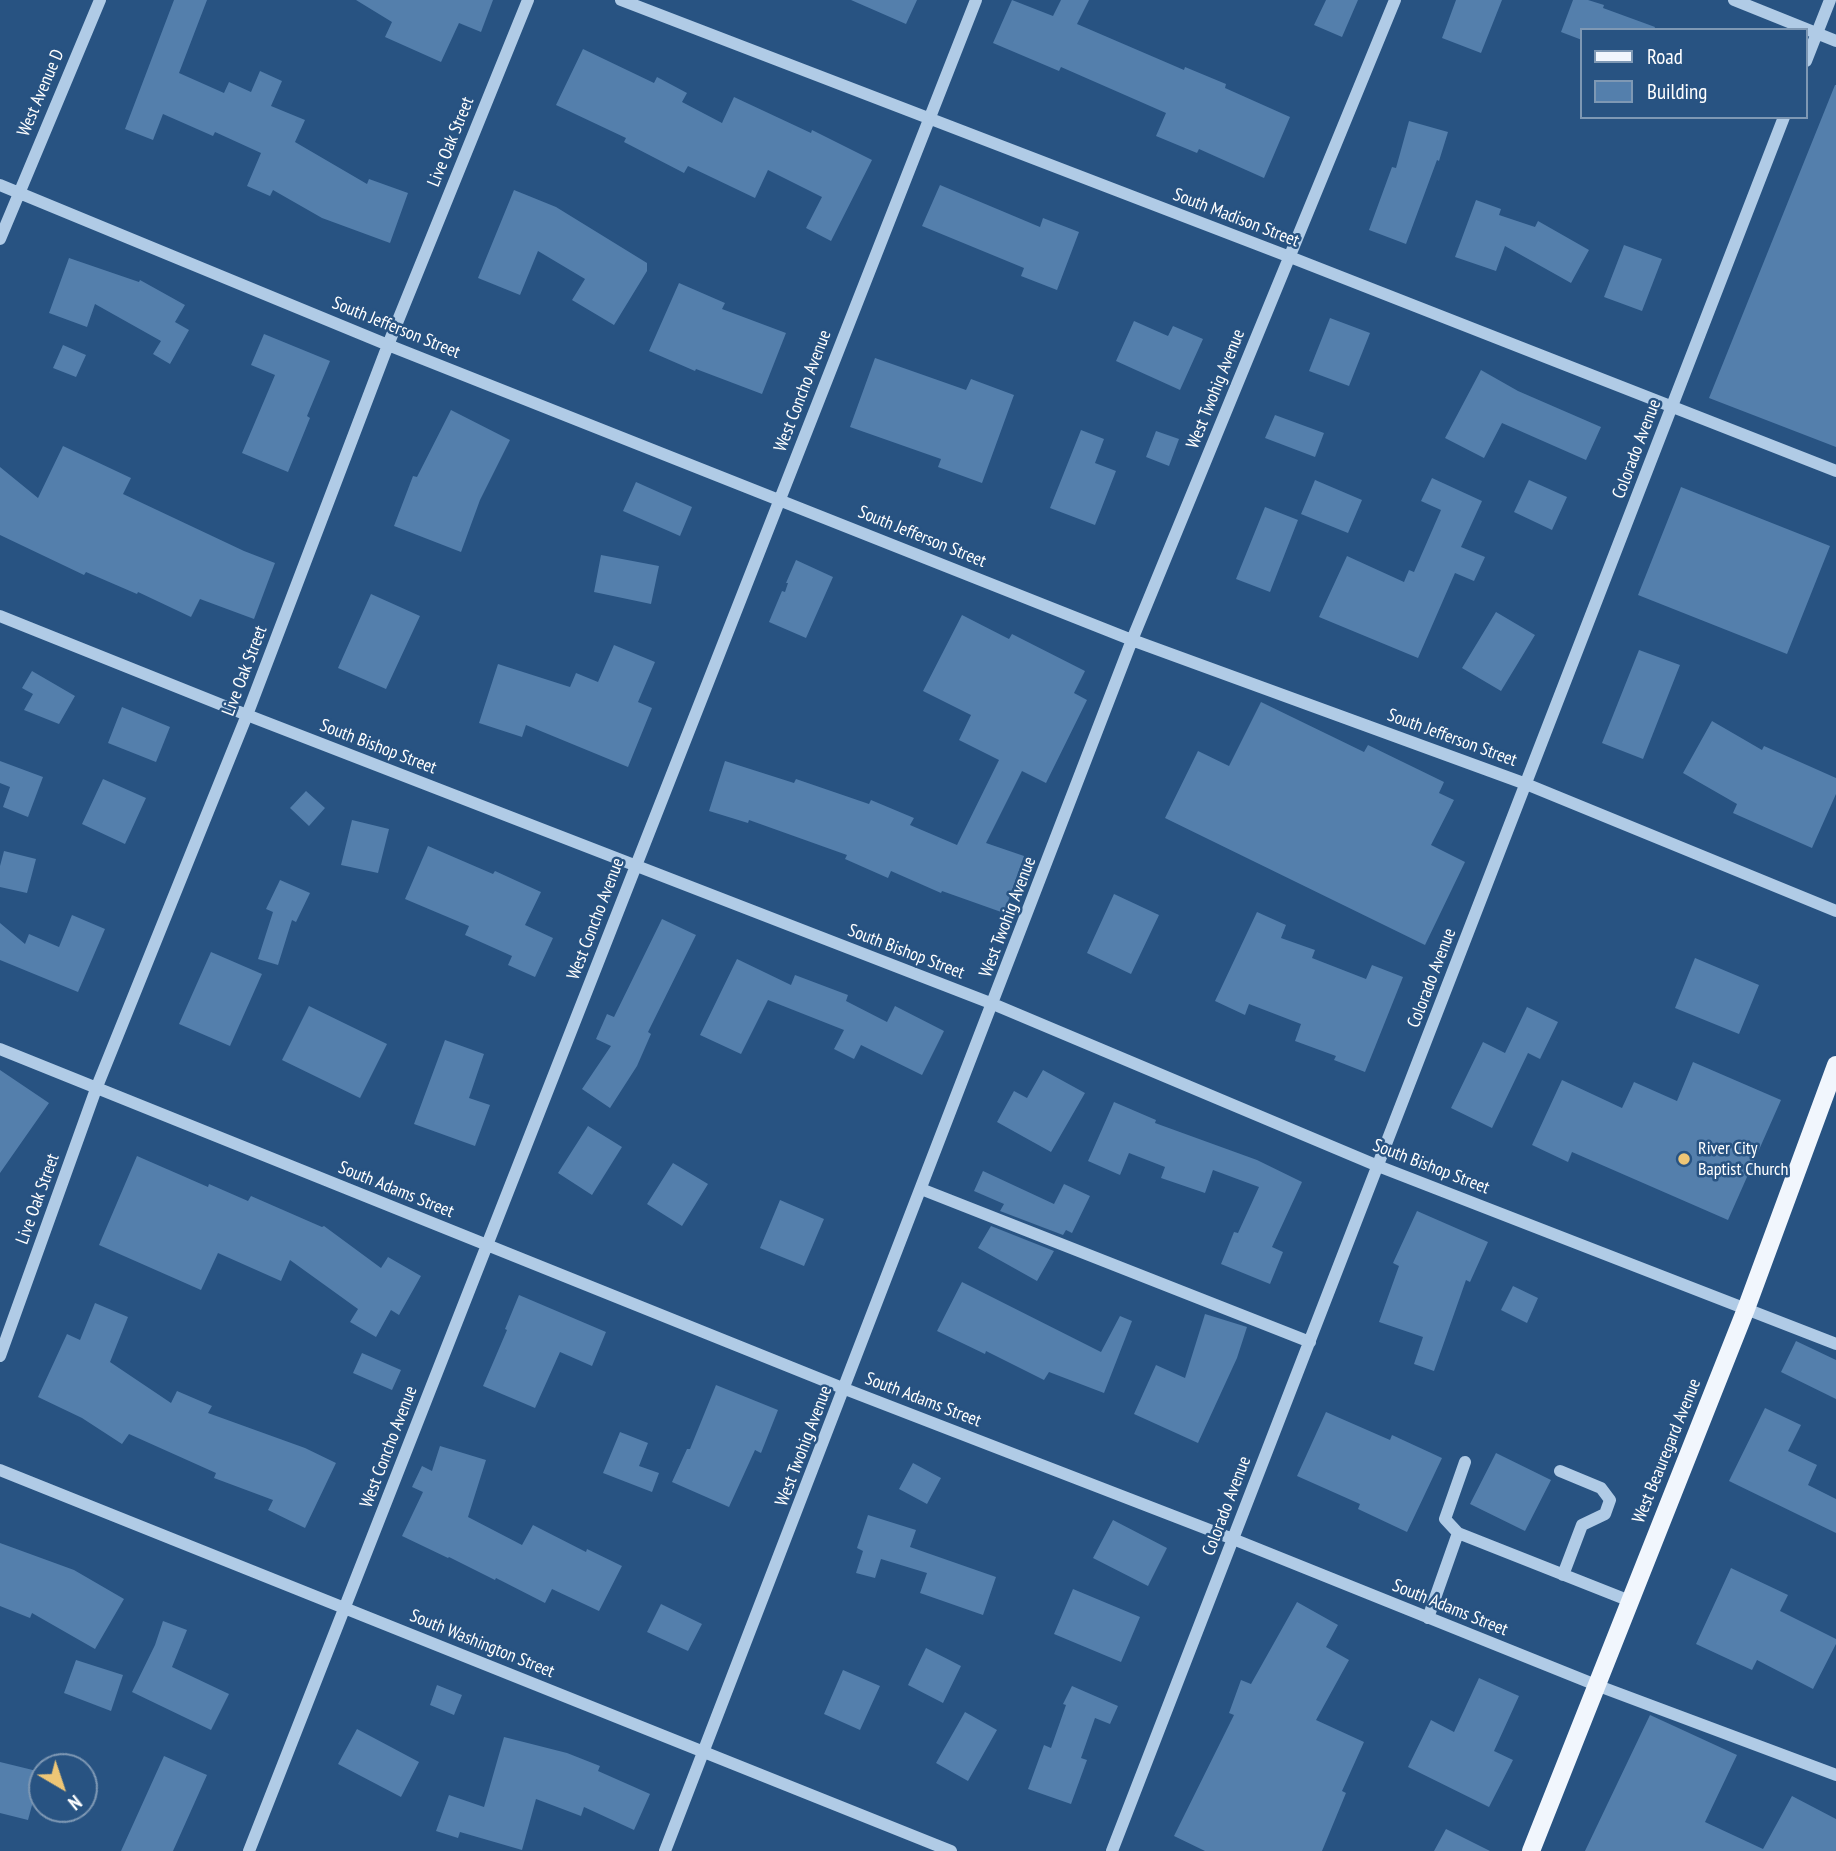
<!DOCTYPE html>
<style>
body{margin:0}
#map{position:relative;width:1836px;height:1851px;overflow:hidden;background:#285382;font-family:"PT Sans Narrow",sans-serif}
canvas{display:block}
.legend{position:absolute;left:1580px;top:28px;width:228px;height:91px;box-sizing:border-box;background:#285382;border:2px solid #7e98b4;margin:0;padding:9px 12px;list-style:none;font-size:21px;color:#fff}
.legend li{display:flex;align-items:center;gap:14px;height:35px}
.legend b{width:35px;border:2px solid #7e98b4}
.north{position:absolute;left:28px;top:1753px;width:70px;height:70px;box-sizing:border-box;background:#285382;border:2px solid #7e98b4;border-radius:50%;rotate:141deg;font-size:19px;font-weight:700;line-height:28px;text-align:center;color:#fff}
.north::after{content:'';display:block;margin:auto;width:24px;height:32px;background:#eec676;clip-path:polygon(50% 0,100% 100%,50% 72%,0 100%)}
</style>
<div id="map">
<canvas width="1836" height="1851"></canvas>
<ul class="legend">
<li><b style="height:9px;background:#f1f6fd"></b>Road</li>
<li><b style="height:19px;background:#547fac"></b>Building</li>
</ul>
<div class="north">N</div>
</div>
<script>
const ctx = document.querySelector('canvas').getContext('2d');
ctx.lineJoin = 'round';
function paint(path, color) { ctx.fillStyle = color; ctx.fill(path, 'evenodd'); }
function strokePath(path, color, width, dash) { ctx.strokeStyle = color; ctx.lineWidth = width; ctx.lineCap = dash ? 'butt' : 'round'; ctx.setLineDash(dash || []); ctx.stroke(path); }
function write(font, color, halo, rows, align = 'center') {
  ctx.font = font + ' "PT Sans Narrow",sans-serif'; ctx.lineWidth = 5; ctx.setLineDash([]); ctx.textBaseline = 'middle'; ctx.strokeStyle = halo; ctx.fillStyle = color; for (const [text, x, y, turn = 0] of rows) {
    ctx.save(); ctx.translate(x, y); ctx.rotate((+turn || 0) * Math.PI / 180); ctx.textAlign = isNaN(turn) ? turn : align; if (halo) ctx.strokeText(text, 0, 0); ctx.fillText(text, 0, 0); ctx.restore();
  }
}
paint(new Path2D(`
 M174 0H207L179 73 224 93 229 82 251 92 260 71 282 81 271 106 305 120 295 142 367 184 369 179 408 193 390 243 322 218 273 190 270 196 247 186 261 153 215 132 213 136 163 114 153 140 125 129Z
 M356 0H493L481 32 459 23 441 62 385 37 392 22Z
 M851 0H917L906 24Z
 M1012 0 1053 16 1061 0H1089L1077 24 1184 70 1185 67 1226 84 1225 88 1290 117 1264 178 1199 149 1197 153 1156 136 1166 113 1061 67 1059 71 993 43Z
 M1326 0H1358L1342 37 1314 25Z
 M1456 0H1502L1481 53 1442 38Z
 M1573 0H1588L1604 5 1603 8 1655 27 1654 30H1582V40L1561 32Z
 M583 49 654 83 657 77 687 93 682 102 722 123 734 97 811 133 812 130 872 160 831 241 806 228 822 197 768 170 755 198 688 166 684 173 624 142 626 138 556 105Z
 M1835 85H1836V447L1709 398Z
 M1409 121 1448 132 1439 161 1437 160 1406 244 1369 230 1392 167 1396 168Z
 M940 185 1040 227 1043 218 1079 232 1057 290 1021 276 1024 268 922 226Z
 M514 190 556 207 647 263V271L614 325 572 300 585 279 538 251 520 295 478 278Z
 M1476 200 1501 209 1499 215 1535 227 1538 221 1589 250 1571 283 1505 246 1496 271 1455 257Z
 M1624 245 1662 259 1642 311 1604 297Z
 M69 258 139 282 140 280 185 305 175 322 189 330 170 364 153 354 161 341 95 304 87 327 49 313Z
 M679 283 725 303 722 309 786 333 762 394 696 369 695 371 649 351Z
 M1330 318 1370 333 1349 386 1309 371Z
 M1134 321 1168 336 1173 326 1203 339 1180 390 1116 361Z
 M264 334 330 361 307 416 310 418 288 472 242 453 275 375 251 365Z
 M63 345 86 355 76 377 53 368Z
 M875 358 966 390 971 379 1014 395 982 483 938 467 941 459 850 427Z
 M1481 370 1518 391 1601 427 1586 460 1502 423 1484 458 1445 438Z
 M451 410 510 440 480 500 461 552 394 526 413 476 417 477Z
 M1275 415 1324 433 1315 457 1265 438Z
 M1081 430 1104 439 1095 463 1116 471 1095 525 1050 508Z
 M1156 431 1179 439 1169 466 1146 457Z
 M63 446 131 478 123 494 244 551 275 563 254 619 200 599 191 617 138 592 137 594 86 572 84 575 0 535V467L38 498Z
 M1432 478 1482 501 1461 547 1485 557 1474 581 1455 573 1418 658 1319 617 1347 556 1404 582 1409 570 1414 572 1441 510 1421 501Z
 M1315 480 1362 500 1348 533 1301 514Z
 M1529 480 1567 497 1552 530 1514 512Z
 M636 482 692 507 680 536 623 511Z
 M1681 487 1830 546 1787 654 1638 595Z
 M1265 507 1298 520 1270 592 1236 579Z
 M601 555 659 566 651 604 594 592Z
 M796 560 833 577 806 638 769 622 782 591 785 592 788 583H786Z
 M371 594 420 616 386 689 338 668Z
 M1496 612 1535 635 1501 691 1462 668Z
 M962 615 1009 639 1012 634 1085 671 1074 693 1087 700 1046 783 1022 771 986 843 1024 856 1004 913 942 891 941 893 891 871 888 878 845 859 847 855 749 820 748 823 709 811 725 761 794 783 796 779 869 804 871 800 914 818 910 825 957 845 999 760 959 740 971 715 923 691Z
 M614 645 655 662 638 702 652 708 628 767 526 725 522 737 479 723 498 664 570 687 576 673 598 682Z
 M1639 650 1680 665 1643 759 1602 743Z
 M32 671 75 696 59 724 24 710 33 694 22 688Z
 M1261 702 1364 752 1368 745 1444 782 1439 793 1454 800 1431 845 1465 862 1425 945 1165 818 1198 751 1229 766Z
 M122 707 170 727 156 762 108 743Z
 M1712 721 1762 750 1764 746 1836 778V794L1812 848 1733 813 1737 804 1683 773Z
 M0 761 43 777 28 817 3 807 10 787 0 783Z
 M103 779 146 798 125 844 82 824Z
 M306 791 325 808 309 826 290 808Z
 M352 820 389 829 378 873 341 865Z
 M428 846 493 874 495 871 541 892 525 925 553 938 535 977 508 965 512 956 465 935 469 926 405 899Z
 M4 851 36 859 27 893 0 887V866Z
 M280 880 310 893 296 922 292 920 278 965 258 959 273 912 266 909Z
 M1114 894 1159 915 1131 974 1087 953Z
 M1257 912 1286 925 1281 938 1315 950 1312 958 1366 979 1372 965 1403 977 1365 1072 1334 1060 1336 1056 1295 1041 1301 1024 1249 1004 1245 1015 1215 1001Z
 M72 915 105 929 78 992 0 960V923L25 944 29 934 59 947Z
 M662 919 696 935 648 1032 651 1034 637 1066 610 1108 582 1089 611 1046 596 1039 607 1014 614 1017Z
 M211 952 262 974 230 1046 179 1024Z
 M1695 958 1759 985 1739 1034 1675 1008Z
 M737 959 791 985 795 975 848 995 846 1001 887 1022 895 1006 944 1031 922 1075 861 1045 854 1059 834 1049 844 1030 768 1000 741 1054 700 1035Z
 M309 1006 387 1044 360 1098 282 1060Z
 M1527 1007 1558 1022 1540 1059 1528 1053 1492 1128 1451 1108 1483 1042 1505 1053Z
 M445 1040 484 1054 469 1098 490 1105 475 1146 414 1124Z
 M1693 1062 1781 1100 1728 1220 1572 1152 1568 1162 1532 1145 1562 1080 1622 1108 1634 1082 1677 1101Z
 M0 1070 49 1103 0 1173Z
 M1043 1070 1085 1093 1051 1152 997 1122 1014 1091 1027 1098Z
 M1114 1102 1156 1120 1155 1123 1257 1160 1302 1182 1272 1247 1283 1252 1270 1284 1221 1264 1234 1232 1238 1233 1259 1187 1213 1170 1205 1193 1161 1178 1165 1167 1129 1153 1120 1175 1088 1161Z
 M588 1126 622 1147 592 1195 558 1173Z
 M137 1156 208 1187 209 1184 248 1201 251 1196 322 1227 324 1226 381 1268 388 1257 421 1276 399 1315 391 1310 376 1337 350 1322 358 1309 290 1260 281 1281 218 1253 201 1290 99 1245Z
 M673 1163 708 1184 682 1226 647 1204Z
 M983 1171 1054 1204 1064 1184 1090 1196 1072 1233 1066 1230 1063 1235 1000 1211 1004 1204 974 1191Z
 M780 1200 824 1219 804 1266 760 1248Z
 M1417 1211 1488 1242 1470 1282 1466 1280 1434 1371 1414 1364 1423 1337 1379 1322 1399 1266 1393 1263Z
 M991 1226 1054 1251 1037 1281 978 1248Z
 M962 1282 1101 1352 1120 1316 1132 1321 1104 1393 1049 1372 1044 1380 986 1351 985 1354 937 1331Z
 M1513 1286 1538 1298 1527 1323 1501 1310Z
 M519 1295 606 1332 592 1366 560 1352 535 1408 483 1386 507 1330 505 1329Z
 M95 1303 128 1317 110 1362 171 1403 177 1391 212 1406 208 1413 305 1448 336 1463 305 1528 268 1510 273 1500 214 1478 216 1473 129 1434 122 1444 82 1418 38 1397 67 1334 80 1340Z
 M1205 1314 1247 1327 1237 1358 1198 1443 1134 1414 1156 1365 1185 1378Z
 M1796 1341 1836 1360V1399L1781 1372Z
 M362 1353 401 1370 392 1390 353 1373Z
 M716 1385 778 1410 761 1453 755 1450 729 1507 672 1482 687 1449H690Z
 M1765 1408 1801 1425 1788 1451 1817 1465 1808 1485 1836 1499V1533L1729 1481Z
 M1326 1412 1390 1440 1392 1435 1442 1458 1407 1532 1358 1509 1360 1504 1297 1476Z
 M620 1432 648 1443 639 1466 659 1473 652 1492 603 1473Z
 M440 1446 486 1460 468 1517 522 1545 533 1525 586 1552 587 1549 622 1566 599 1611 552 1589 545 1603 496 1578 495 1580 449 1557 448 1558 402 1536 423 1492 412 1487 422 1466 432 1471Z
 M1496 1453 1551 1480 1525 1531 1470 1504Z
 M913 1463 941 1478 927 1504 899 1489Z
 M868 1515 916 1530 910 1547 996 1577 983 1615 920 1593 927 1573 881 1559 875 1578 856 1573 863 1551 857 1548Z
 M1113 1520 1167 1548 1148 1586 1093 1558Z
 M0 1543 74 1570 124 1599 95 1649 32 1613 30 1618 0 1606Z
 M1731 1568 1788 1595 1780 1611 1836 1639V1644L1813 1689 1757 1660 1752 1670 1696 1644Z
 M1073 1589 1140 1617 1121 1662 1054 1634Z
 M1297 1602 1338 1625 1326 1647 1349 1660 1316 1720 1364 1742 1342 1791 1346 1793 1322 1851H1205L1174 1836 1234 1715 1229 1713 1241 1680 1251 1684Z
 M661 1604 702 1624 688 1651 647 1632Z
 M163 1621 187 1630 172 1667 229 1694 211 1730 132 1692 155 1645Z
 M926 1648 961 1666 943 1703 908 1685Z
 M76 1660 123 1675 111 1711 64 1693Z
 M843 1670 880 1686 860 1730 824 1714Z
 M1479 1678 1519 1696 1494 1751 1513 1760 1489 1807 1408 1767 1431 1720 1454 1732Z
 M437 1685 462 1695 454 1715 430 1705Z
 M1072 1686 1118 1706 1110 1724 1095 1718 1081 1758 1087 1760 1071 1804 1028 1789 1044 1745 1051 1748 1066 1705 1063 1704Z
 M965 1712 997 1730 968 1781 936 1763Z
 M1650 1715 1737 1755 1705 1822 1763 1849 1792 1796 1836 1819V1851H1585Z
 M357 1729 419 1762 401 1797 338 1764Z
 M504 1737 567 1753 600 1766 598 1771 650 1794 634 1830 584 1807 581 1816 536 1799 522 1850 460 1832 458 1838 436 1831 449 1795 484 1807Z
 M164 1756 207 1775 173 1851H121Z
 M0 1762 41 1772 28 1820 0 1813Z
 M1446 1829 1490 1851H1434Z`), '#547fac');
strokePath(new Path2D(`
 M621 0 1290 257 1836 471
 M1734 0 1836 41
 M1806 61 1830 0
 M0 185 388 345 1132 640 1526 784 1836 911
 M0 239 100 0
 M0 616 247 715 993 1004 1378 1166 1836 1344
 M0 1049 845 1389 1233 1539 1596 1685 1836 1775
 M921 1189 1310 1342
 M0 1356 96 1089 247 715 388 345 528 0
 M0 1470 951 1851
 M1560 1471 1601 1488 1610 1500 1605 1514 1582 1525 1563 1575
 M1458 1533 1445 1519 1465 1462
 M1428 1618 1458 1533 1630 1601
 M249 1851 976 0
 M665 1851 1132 640 1395 0
 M1112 1851 1784 117`), '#b0cbe6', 12);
strokePath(new Path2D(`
 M1531 1851 1746 1309 1836 1065`), '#f1f6fd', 18);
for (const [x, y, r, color] of [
 [1684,1159,7,"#eec676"]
]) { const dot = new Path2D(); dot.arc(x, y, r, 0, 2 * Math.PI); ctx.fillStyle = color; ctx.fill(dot); strokePath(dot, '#285382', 2.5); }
write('18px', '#fff', '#285382', [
 ["West Avenue D",41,93,-67],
 ["Live Oak Street",451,142,-68],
 ["South Madison Street",1236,218,21],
 ["South Jefferson Street",396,328,22],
 ["West Twohig Avenue",1216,389,-68],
 ["West Concho Avenue",803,391,-69],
 ["Colorado Avenue",1637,449,-69],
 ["South Jefferson Street",922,537,22],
 ["Live Oak Street",245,671,-69],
 ["South Jefferson Street",1452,738,20],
 ["South Bishop Street",378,747,21],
 ["West Twohig Avenue",1008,917,-69],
 ["West Concho Avenue",596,919,-69],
 ["South Bishop Street",906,952,21],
 ["Colorado Avenue",1432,978,-69],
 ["South Bishop Street",1431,1167,21],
 ["South Adams Street",396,1190,22],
 ["Live Oak Street",38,1199,-70],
 ["South Adams Street",923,1400,21],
 ["West Twohig Avenue",804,1446,-69],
 ["West Concho Avenue",389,1447,-69],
 ["West Beauregard Avenue",1667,1451,-68],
 ["Colorado Avenue",1227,1506,-69],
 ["South Adams Street",1450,1608,22],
 ["South Washington Street",482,1644,22]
]);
write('18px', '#fff', '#285382', [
 ["River City",1698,1149],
 ["Baptist Church",1698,1170]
], 'left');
</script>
